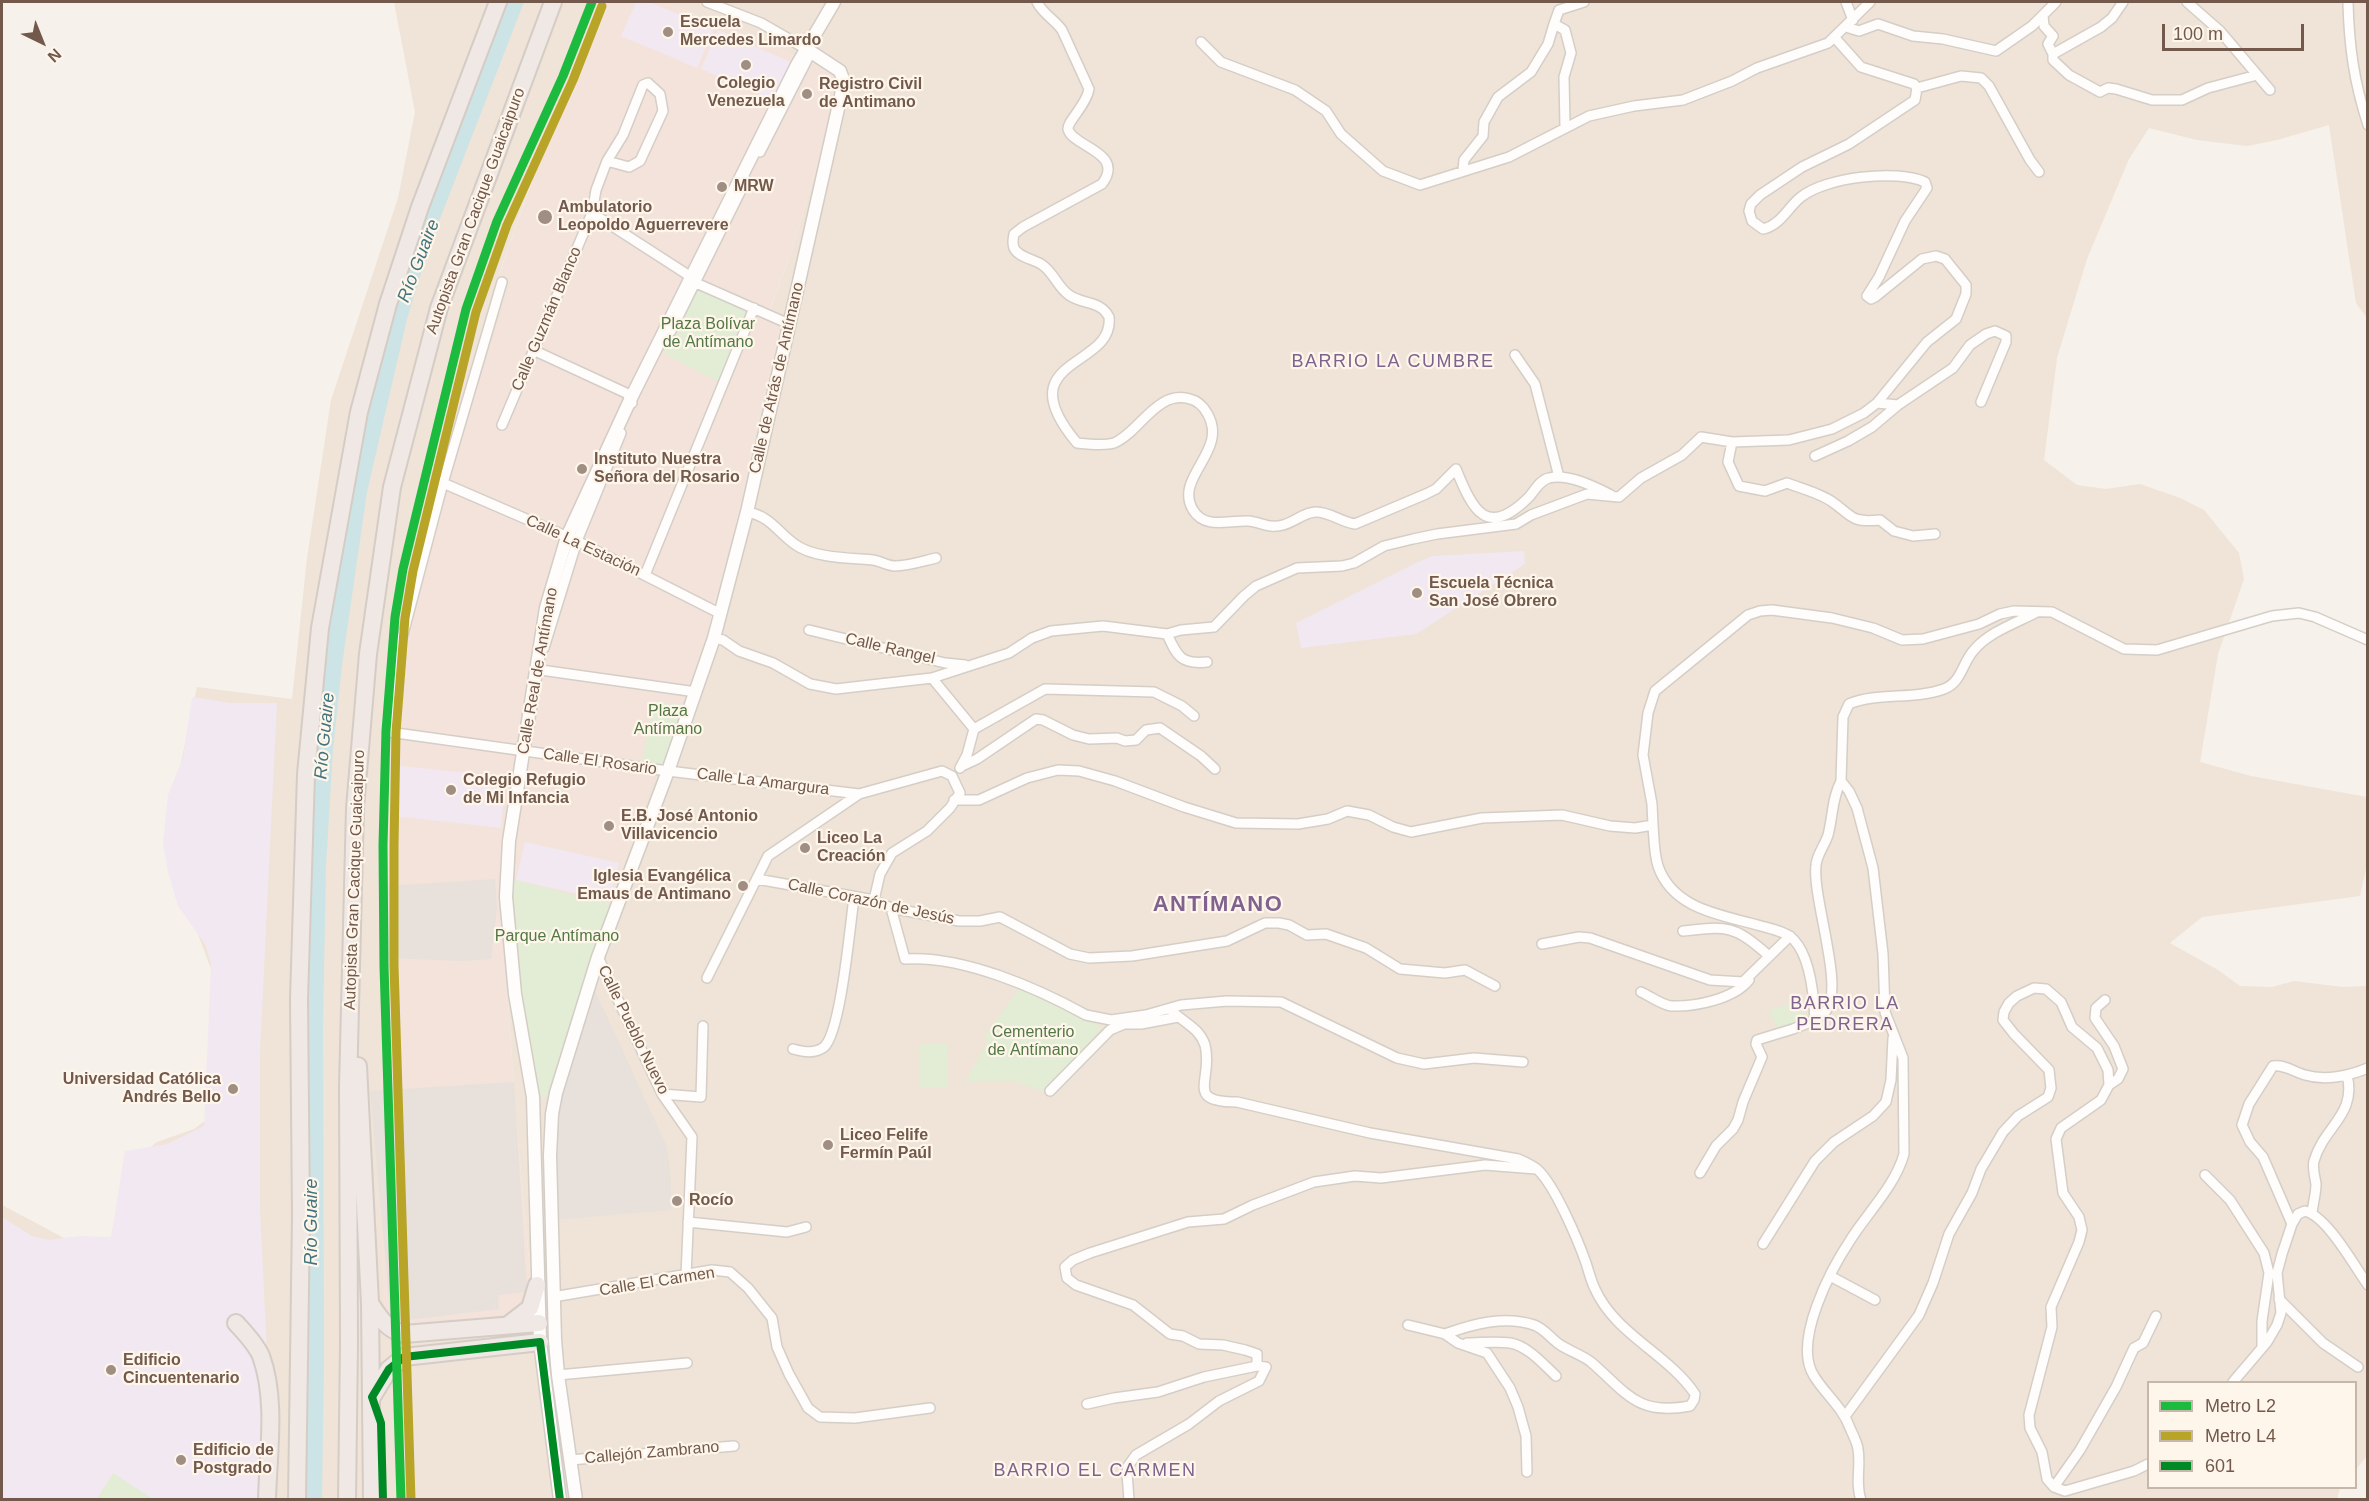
<!DOCTYPE html>
<meta charset="utf-8">
<style>
body{margin:0}
#map{position:relative;width:2369px;height:1501px;overflow:hidden;background:#f6f1ea;font-family:Arial,sans-serif}
canvas{display:block}
.frame{position:absolute;inset:0;border:3px solid #72594c;pointer-events:none}
.legend{position:absolute;left:2147px;top:1381px;width:210px;height:108px;box-sizing:border-box;background:#fef6eb;border:2px solid #c6b7ab;margin:0;padding:8px 10px;list-style:none;font-size:18px;color:#72594c}
.legend li{display:flex;align-items:center;gap:12px;height:30px}
.legend b{width:30px;border:2px solid #c6b7ab}
.north{position:absolute;left:12px;top:12px;width:60px;height:60px;-webkit-text-stroke:4px #fef6eb;paint-order:stroke;rotate:137deg;font-size:16px;font-weight:700;line-height:24px;text-align:center;color:#72594c}
.north::after{content:'';display:block;margin:auto;width:21px;height:27px;background:#72594c;clip-path:polygon(50% 0,100% 100%,50% 72%,0 100%)}
.scale{position:absolute;left:2162px;top:24px;width:142px;height:27px;box-sizing:border-box;border:3px solid #72594c;border-top:0;padding-left:8px;font-size:18px;line-height:21px;white-space:nowrap;color:#72594c;-webkit-text-stroke:4px #fef6eb;paint-order:stroke}
</style>
<div id="map">
<canvas width="2369" height="1501"></canvas>
<div class="frame"></div>
<ul class="legend">
<li><b style="height:8px;background:#1cbb40"></b>Metro L2</li>
<li><b style="height:8px;background:#b8a426"></b>Metro L4</li>
<li><b style="height:8px;background:#008a26"></b>601</li>
</ul>
<div class="north">N</div>
<div class="scale">100 m</div>
</div>
<script>
const ctx = document.querySelector('canvas').getContext('2d');
ctx.lineJoin = 'round';
function paint(path, color) { ctx.fillStyle = color; ctx.fill(path, 'evenodd'); }
function strokePath(path, color, width, dash) { ctx.strokeStyle = color; ctx.lineWidth = width; ctx.lineCap = dash ? 'butt' : 'round'; ctx.setLineDash(dash || []); ctx.stroke(path); }
function write(font, color, halo, rows, align = 'center') {
  ctx.font = font + ' Arial,sans-serif'; ctx.lineWidth = 4.5; ctx.setLineDash([]); ctx.textBaseline = 'middle'; ctx.strokeStyle = halo; ctx.fillStyle = color; for (const [text, x, y, turn = 0] of rows) {
    ctx.save(); ctx.translate(x, y); ctx.rotate((+turn || 0) * Math.PI / 180); ctx.textAlign = isNaN(turn) ? turn : align; if (halo) ctx.strokeText(text, 0, 0); ctx.fillText(text, 0, 0); ctx.restore();
  }
}
paint(new Path2D(`
 M394 2H596L523 175 532 180 499 274 512 279 406 620 531 1281 515 1108 501 890 609 903 647 796 708 636 718 587 730 553 759 415 782 322 768 315 791 253 823 145 837 83 822 65 792 55 665 2H2367V318L2356 303 2329 125 2277 140 2247 146 2197 140 2149 128 2129 159 2087 259 2057 358 2044 460 2077 485 2106 489 2140 484 2180 498 2204 510 2239 553 2244 579 2218 654 2200 762 2251 776 2367 797V864L2360 896 2202 917 2170 943 2218 970 2240 986 2272 987 2294 981 2343 987 2367 986V1456L2356 1469V1382H2148V1488H2340L2337 1499H2V1205L64 1238 95 1244 115 1238 137 1158 157 1142 194 1129 218 1111 214 977 193 921 168 824 197 687 292 699 307 558 331 400 398 198 415 112Z`), '#efe4d7');
paint(new Path2D(`
 M596 2H665L792 55 822 65 835 73 837 83 823 145 791 253 768 314 782 322 759 415 730 553 718 587 696 685 647 796 609 903 501 890 515 1108 531 1281 525 1318 403 1332 385 1317 383 1308 380 1155 386 728 406 620 511 279 499 275 532 181 523 176Z`), '#f3e3db');
paint(new Path2D(`
 M495 879 497 909 491 959 464 961 386 958 382 886Z
 M591 982 667 1147 671 1181V1210L551 1220 556 1093Z
 M514 1082 527 1292 498 1295 499 1309 391 1322 370 1091Z`), '#e8e1db');
paint(new Path2D(`
 M636 2H649L714 29 697 68 621 36Z
 M718 30 790 62 773 100 701 69Z
 M1524 551 1525 564 1416 634 1301 648 1296 623 1414 564 1432 556Z
 M192 697 230 703H277L260 1052V1208L268 1375 263 1499H2V1217L32 1236 49 1240 80 1236 111 1237 125 1151 167 1144 204 1126 211 964 205 944 178 906 168 872 163 843 168 795 183 758Z
 M400 766 506 777 501 828 394 816Z
 M525 842 619 863 610 901 516 880Z`), '#f2e8f1');
paint(new Path2D(`
 M696 283 754 308 724 385 663 353Z
 M655 701 691 706 668 771 640 768Z
 M508 878 615 905 556 1093 545 1098 533 1097 508 910Z
 M1022 985 1061 1003 1102 1028 1044 1092 1015 1081H966L988 1040 984 1036Z
 M1797 1001 1808 1019 1779 1030 1768 1011Z
 M920 1044H947L948 1087H920Z
 M113 1473 153 1499H97Z`), '#e3ecd5');
paint(new Path2D(`
 M504 2H524L429 247 407 319 367 492 342 665 333 749 326 866 323 1026 324 1362 322 1499 303 1500 306 865 323 663 348 489 388 314Z`), '#cce4e5');
const street = new Path2D(`
 M707 2 761 23 808 50
 M1037 2C1042 13 1055 20 1062 30L1089 89C1087 104 1067 122 1068 129 1072 147 1126 152 1102 184L1023 227 1014 234C1013 239 1012 243 1014 248 1018 257 1033 259 1041 264 1054 272 1057 287 1069 295 1083 305 1100 300 1109 317 1115 369 1005 357 1077 443 1087 444 1104 446 1114 443 1139 433 1157 389 1190 399 1198 401 1203 406 1207 413 1230 451 1173 477 1193 510 1205 530 1229 520 1248 521 1261 522 1269 529 1283 525 1295 522 1304 512 1316 512 1330 512 1341 522 1355 524L1426 494 1436 489 1456 469C1473 511 1487 539 1529 497 1535 490 1540 480 1549 478 1568 473 1595 487 1611 495
 M1846 2 1853 20
 M2187 2 2220 31 2270 90
 M2348 2C2349 46 2354 82 2368 125
 M2043 16 2044 26 2053 36 2048 44 2053 54V60L2069 75 2100 92 2108 88 2116 89 2152 100H2182L2208 88 2257 75
 M1846 27 1859 31 1878 24 1913 36 1943 39 1996 51 2032 26 2056 2
 M1201 42 1221 62 1295 90 1326 111 1341 134 1383 171 1420 185 1509 157 1589 116 1634 106 1683 100 1732 81 1757 68 1828 43 1870 2
 M2053 54 2101 27 2112 18 2123 2
 M1917 88 1961 76 1981 78 1989 86 2030 160 2039 172
 M1565 127 1564 77 1571 53 1565 30 1554 24 1559 10 1584 2
 M760 152 811 52
 M1463 170 1464 160 1483 136 1484 122 1498 97 1531 72 1548 44 1554 24
 M592 213 685 273 696 283 789 324
 M502 282 443 483 392 676 389 732 668 771 859 794 942 771 952 776
 M671 331 746 180
 M533 350 626 393 631 398 632 403
 M1515 355 1535 384 1559 477
 M1877 403 1898 405 1953 368 1970 345 1986 334 1995 331 2006 336V342L1981 402
 M502 425 592 213 596 190 607 161 623 135 643 85 648 83 660 94 663 111 640 161 629 167 607 161
 M1732 442 1728 462 1739 486 1765 491 1787 483C1800 488 1819 493 1831 501 1853 516 1850 523 1880 520L1894 531 1913 536 1935 534
 M1815 456 1848 441 1872 427 1898 405
 M443 483 577 541 721 614
 M747 512C771 516 778 533 796 545 814 558 850 558 873 560 880 561 888 566 895 566 908 566 923 561 936 558
 M645 575 754 308
 M809 630 945 663 965 665
 M1167 634C1177 656 1181 665 1207 662
 M714 638 723 640 739 651 773 663 810 684 836 689 932 678 1009 653 1032 638 1051 631 1103 626 1167 634 1181 630 1214 627 1244 596 1256 586 1297 568 1342 566 1354 563 1384 546 1413 539 1437 534 1516 524 1531 515 1587 494 1619 497 1641 478 1682 455 1701 437 1732 442 1789 440 1832 429 1864 413 1877 403 1927 342 1956 319 1966 294V285L1945 259 1936 256 1922 259 1875 297 1871 299 1867 296 1879 277 1905 221 1927 188 1925 182C1897 169 1826 177 1801 197 1788 207 1781 225 1763 229L1752 221 1749 211 1751 204 1760 195 1802 167 1849 144 1915 100 1917 88 1914 84 1861 67 1835 38
 M544 648 577 541 621 433
 M541 670 696 692
 M932 678 974 729 967 755 960 768
 M974 729 1045 689 1154 692 1182 706 1194 716
 M962 766 977 759 1036 719 1043 720 1073 735 1089 739 1117 738 1125 741 1136 740 1146 730 1160 728 1201 756 1215 769
 M954 800H979L1027 778 1058 770 1079 771 1115 781 1184 807 1236 823 1298 824 1328 819 1347 811 1369 815 1393 827 1411 832 1482 818 1562 815 1610 826 1635 828 1653 825 1652 804 1643 755 1648 713 1655 691 1748 615 1760 611 1772 610 1832 618 1873 628 1902 640 1923 639 1979 624 2000 614 2014 611 2052 612 2124 649 2157 650 2272 616 2299 613 2315 617 2368 640
 M1653 825C1654 838 1654 854 1658 866 1673 910 1723 915 1761 926 1772 929 1787 932 1794 940 1810 957 1814 997 1815 1020 1818 1017 1823 1015 1826 1011 1845 988 1812 898 1816 865 1817 854 1825 845 1828 835 1833 816 1832 798 1841 781
 M757 879 874 900 891 908 959 921H980L1000 917 1070 954 1089 958 1132 956 1227 941 1265 923H1279L1289 925 1307 935 1326 934 1366 948 1400 969 1445 973 1465 970 1495 986
 M874 900 880 874 892 853 927 831 950 808 960 793 952 776
 M891 908 905 959C962 955 1037 988 1086 1015L1111 1020 1146 1015 1181 1005 1227 1001 1281 1002 1397 1058 1424 1064 1474 1058 1523 1062
 M1683 931C1727 926 1734 925 1768 955
 M1542 944 1579 937 1590 938 1710 980 1743 982 1790 936
 M598 957 662 1094 692 1137 686 1276
 M707 978 768 856 859 794
 M1641 992C1650 996 1662 1005 1671 1006 1695 1007 1734 999 1749 980
 M2105 1000 2096 1008 2095 1018 2114 1046 2123 1069 2118 1079 2109 1085
 M1170 1009C1182 1022 1199 1027 1205 1045 1214 1080 1183 1102 1237 1102L1370 1133 1518 1159C1525 1162 1532 1165 1538 1170 1555 1186 1578 1240 1586 1263 1589 1272 1591 1281 1595 1289 1615 1334 1668 1354 1695 1394L1694 1400 1690 1406C1637 1416 1627 1393 1591 1362 1582 1355 1569 1351 1559 1344 1550 1338 1545 1329 1534 1325 1505 1315 1473 1324 1445 1334
 M793 1049C804 1052 815 1054 824 1047 841 1032 850 925 854 898
 M1050 1091 1110 1030 1124 1024H1141L1178 1017
 M662 1094 701 1097 703 1026
 M1700 1173 1716 1146 1733 1129 1738 1120 1743 1102 1762 1057 1756 1044 1757 1040 1793 1029 1815 1020
 M2205 1175 2230 1200 2264 1253 2269 1273 2262 1321V1347
 M2312 1213C2313 1203 2316 1194 2316 1184 2315 1177 2312 1168 2314 1161 2324 1126 2357 1115 2347 1075
 M688 1222 787 1232 806 1227
 M2292 1224 2263 1157 2250 1142 2242 1125 2249 1104 2273 1066C2284 1064 2294 1072 2305 1075 2325 1081 2349 1076 2368 1068
 M1763 1244 1815 1161 1834 1142 1873 1116 1886 1102 1891 1080 1893 1038
 M1830 1276 1875 1300
 M553 1297 712 1270 730 1272 748 1288 772 1318 777 1347 789 1374 808 1408 820 1417 855 1418 930 1408
 M2279 1299 2323 1343 2358 1367
 M1408 1325 1445 1334 1458 1343 1487 1353 1510 1388 1518 1407 1526 1436 1527 1472
 M1467 1343C1480 1343 1496 1341 1510 1343 1528 1346 1543 1364 1556 1376
 M558 1375 687 1363
 M2233 1382 2267 1342 2277 1325 2281 1313 2277 1273 2282 1254 2292 1224 2298 1214 2305 1211C2328 1217 2354 1266 2368 1285
 M1087 1404 1114 1398 1158 1392 1204 1377 1257 1366
 M1846 1415 1919 1315 1933 1283 1949 1234 1972 1193 1981 1169 2003 1132 2018 1116 2048 1097 2051 1088 2049 1070 2014 1034 2003 1020 2004 1012 2009 1003 2017 996 2034 988 2046 989 2061 1002 2072 1027 2097 1048 2108 1070 2109 1085 2101 1100 2061 1128 2056 1139 2063 1193 2079 1217 2082 1230 2079 1242 2051 1307 2052 1327 2029 1415 2030 1428 2042 1452 2047 1479 2054 1487 2065 1491 2134 1471 2148 1464
 M570 1460 734 1446
 M2054 1487 2080 1450 2116 1387 2134 1348 2143 1343 2156 1316
 M1129 1500 1127 1473 1128 1466 1136 1455 1189 1424 1219 1401 1259 1381 1266 1367 1257 1366V1354L1245 1350 1223 1345 1199 1344 1183 1336 1170 1334 1133 1305 1076 1285 1067 1278 1065 1267 1073 1260 1090 1253 1188 1222 1224 1219 1253 1205 1314 1182 1355 1176 1381 1178 1485 1165 1536 1169
 M1861 1500C1855 1484 1861 1466 1858 1449 1857 1442 1853 1435 1850 1428 1843 1408 1825 1394 1814 1376 1792 1342 1831 1269 1851 1239 1868 1212 1895 1186 1904 1154L1903 1058 1885 1012 1883 954 1873 868 1857 808 1849 791 1841 781 1843 717 1849 704C1878 692 1913 700 1944 689 1962 682 1962 663 1974 650 1989 632 2016 623 2037 612`);
const secondary = new Path2D(`
 M560 1500 540 1342 533 1097 515 994 506 897 509 841 546 608 567 537 631 398 797 65 834 2
 M576 1500 558 1375 555 1340 550 1155 552 1114 556 1093 598 957 668 771 714 638 747 512 844 82 840 71 808 50`);
const highway = new Path2D(`
 M358 1066 370 1303 372 1500
 M370 1303C379 1317 387 1330 404 1334L539 1323
 M236 1323C245 1333 256 1344 261 1356 277 1400 268 1454 267 1500
 M508 1325 530 1308 537 1285
 M372 1397 389 1369 404 1357 540 1342
 M297 1500 301 1217 299 999 306 774 320 628 359 412 388 304 420 207 498 2
 M347 1500 349 1344 348 1087 355 808 368 654 392 487 439 308 553 2`);
strokePath(street, '#d4cec7', 12);
strokePath(secondary, '#d4cdc6', 15);
strokePath(highway, '#d5ccc6', 20);
strokePath(street, '#fefdfc', 9);
strokePath(secondary, '#fefdfc', 12);
strokePath(highway, '#f0e8e4', 16);
strokePath(new Path2D(`
 M383 1500 381 1423 372 1397 389 1369 404 1357 540 1342 560 1500`), '#008a26', 8);
strokePath(new Path2D(`
 M401 1500 384 966 383 845 386 731 395 617 403 569 466 309 497 221 563 76 592 2`), '#1cbb40', 9);
strokePath(new Path2D(`
 M411 1500 394 966V845L396 732 405 618 413 571 476 312 507 225 573 80 602 6`), '#b8a426', 9);
for (const [x, y, r, color] of [
 [668,32,6,"#a08e83"],
 [746,65,6,"#a08e83"],
 [807,94,6,"#a08e83"],
 [722,187,6,"#a08e83"],
 [545,217,8,"#a08e83"],
 [582,469,6,"#a08e83"],
 [1417,593,6,"#a08e83"],
 [451,790,6,"#a08e83"],
 [609,826,6,"#a08e83"],
 [805,848,6,"#a08e83"],
 [743,886,6,"#a08e83"],
 [233,1089,6,"#a08e83"],
 [828,1145,6,"#a08e83"],
 [677,1201,6,"#a08e83"],
 [111,1370,6,"#a08e83"],
 [181,1460,6,"#a08e83"]
]) { const dot = new Path2D(); dot.arc(x, y, r, 0, 2 * Math.PI); ctx.fillStyle = color; ctx.fill(dot); strokePath(dot, '#fef6eb', 2); }
write('bold 16px', '#72594c', '#fef6eb', [
 ["Escuela",680,23],
 ["Mercedes Limardo",680,41],
 ["Colegio",746,84,"center"],
 ["Venezuela",746,102,"center"],
 ["Registro Civil",819,85],
 ["de Antimano",819,103],
 ["MRW",734,187],
 ["Ambulatorio",558,208],
 ["Leopoldo Aguerrevere",558,226],
 ["Instituto Nuestra",594,460],
 ["Señora del Rosario",594,478],
 ["Escuela Técnica",1429,584],
 ["San José Obrero",1429,602],
 ["Colegio Refugio",463,781],
 ["de Mi Infancia",463,799],
 ["E.B. José Antonio",621,817],
 ["Villavicencio",621,835],
 ["Liceo La",817,839],
 ["Creación",817,857],
 ["Iglesia Evangélica",731,877,"right"],
 ["Emaus de Antimano",731,895,"right"],
 ["Universidad Católica",221,1080,"right"],
 ["Andrés Bello",221,1098,"right"],
 ["Liceo Felife",840,1136],
 ["Fermín Paúl",840,1154],
 ["Rocío",689,1201],
 ["Edificio",123,1361],
 ["Cincuentenario",123,1379],
 ["Edificio de",193,1451],
 ["Postgrado",193,1469]
], 'left');
write('16px', '#72594c', '#fef6eb', [
 ["Autopista Gran Cacique Guaicaipuro",476,211,-70],
 ["Calle Guzmán Blanco",547,319,-67],
 ["Calle de Atrás de Antímano",777,378,-77],
 ["Calle La Estación",583,546,25],
 ["Calle Rangel",890,649,13],
 ["Calle Real de Antímano",538,671,-80],
 ["Calle El Rosario",600,762,8],
 ["Calle La Amargura",763,782,7],
 ["Autopista Gran Cacique Guaicaipuro",355,880,-88],
 ["Calle Corazón de Jesús",871,902,12],
 ["Calle Pueblo Nuevo",633,1030,64],
 ["Calle El Carmen",657,1282,-9],
 ["Callejón Zambrano",652,1453,-5]
]);
write('16px', '#547844', '#fef6eb', [
 ["Plaza Bolívar",708,325],
 ["de Antímano",708,343],
 ["Plaza",668,712],
 ["Antímano",668,730],
 ["Parque Antímano",557,937],
 ["Cementerio",1033,1033],
 ["de Antímano",1033,1051]
]);
write('italic 18px', '#43747d', '#fef6eb', [
 ["Río Guaire",419,261,-69],
 ["Río Guaire",325,736,-85],
 ["Río Guaire",312,1222,-90]
]);
ctx.letterSpacing = '1.5px';
write('18px', '#7f638e', '#fef6eb', [
 ["BARRIO LA CUMBRE",1393,362],
 ["BARRIO LA",1845,1004],
 ["PEDRERA",1845,1025],
 ["BARRIO EL CARMEN",1095,1471]
]);
ctx.letterSpacing = '0px';
ctx.letterSpacing = '1.5px';
write('bold 22px', '#7f638e', '#fef6eb', [
 ["ANTÍMANO",1218,905]
]);
ctx.letterSpacing = '0px';
</script>
